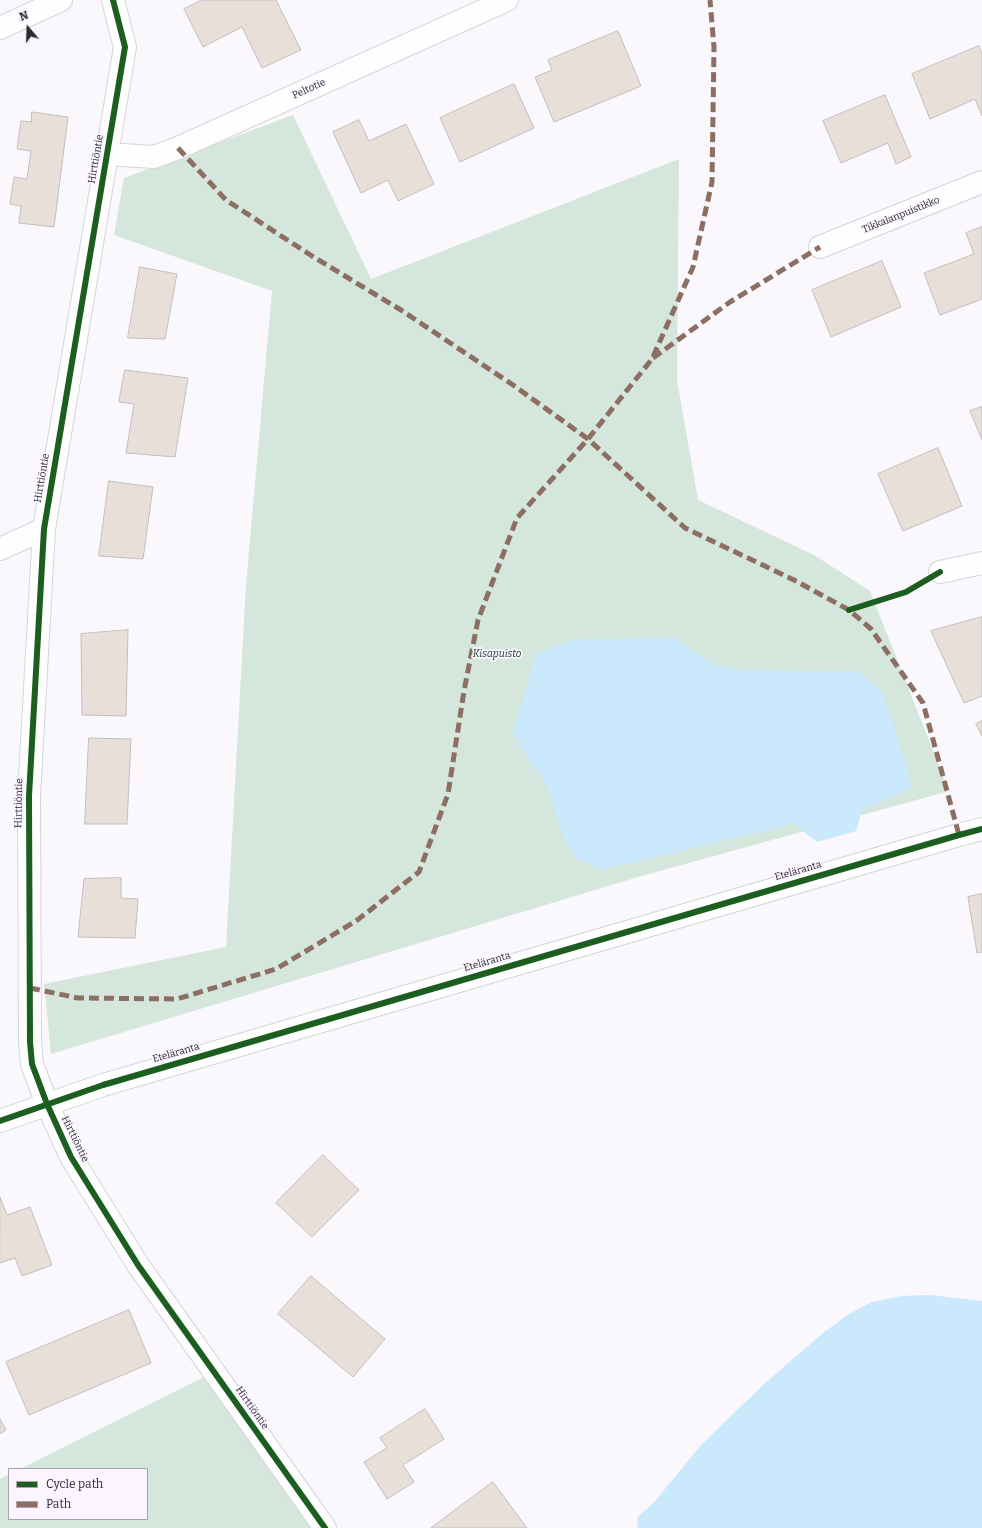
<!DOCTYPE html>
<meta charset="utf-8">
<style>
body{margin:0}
#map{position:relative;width:982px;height:1528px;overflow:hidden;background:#faf7fd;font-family:Bitter,serif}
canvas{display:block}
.legend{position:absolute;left:8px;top:1468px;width:140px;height:52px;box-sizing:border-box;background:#faf5ff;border:1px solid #a8a3ad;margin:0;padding:5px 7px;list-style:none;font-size:12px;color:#2d2932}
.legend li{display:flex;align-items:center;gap:8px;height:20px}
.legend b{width:20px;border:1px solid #a8a3ad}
.north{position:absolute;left:8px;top:8px;width:40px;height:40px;-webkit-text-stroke:3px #faf5ff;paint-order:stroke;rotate:341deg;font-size:11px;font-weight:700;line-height:16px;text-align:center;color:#2d2932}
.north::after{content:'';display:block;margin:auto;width:14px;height:18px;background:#2d2932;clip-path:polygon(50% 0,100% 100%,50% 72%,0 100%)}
</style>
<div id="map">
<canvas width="982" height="1528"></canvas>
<ul class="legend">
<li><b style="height:5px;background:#1b5e20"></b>Cycle path</li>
<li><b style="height:5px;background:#8d6e63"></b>Path</li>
</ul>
<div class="north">N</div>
</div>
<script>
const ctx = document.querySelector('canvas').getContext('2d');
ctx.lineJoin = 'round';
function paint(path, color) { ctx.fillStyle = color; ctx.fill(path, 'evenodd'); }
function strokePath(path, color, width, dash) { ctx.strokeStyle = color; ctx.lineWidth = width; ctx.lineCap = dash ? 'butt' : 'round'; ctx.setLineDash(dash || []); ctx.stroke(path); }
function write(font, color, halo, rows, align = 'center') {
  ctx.font = font + ' Bitter,serif'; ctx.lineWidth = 3.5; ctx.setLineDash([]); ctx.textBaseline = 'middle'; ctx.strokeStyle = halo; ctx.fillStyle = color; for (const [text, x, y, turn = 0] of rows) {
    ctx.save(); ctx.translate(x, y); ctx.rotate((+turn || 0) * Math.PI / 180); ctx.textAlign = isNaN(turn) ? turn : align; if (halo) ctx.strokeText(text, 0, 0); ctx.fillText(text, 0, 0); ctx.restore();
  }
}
paint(new Path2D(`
 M293 115 371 279 679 159 677 380 698 500 814 555 870 591 949 791 638 877 51 1054 44 984 226 947 246 585 272 291 114 235 124 178Z
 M208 1375 324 1528H0V1479L9 1474V1519H147V1469H20Z`), '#d5e6dc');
paint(new Path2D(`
 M675 638 714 665 747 670 811 671H858L882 692 908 770 911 788 862 810 856 831 817 842 794 824 601 870 573 857 558 824 548 787 533 766 512 732 527 688 536 654 576 639Z
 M930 1295 982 1301V1528H638L637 1518 655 1501 701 1445 764 1384 823 1333 849 1314 872 1302 901 1296Z`), '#cae9fc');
const building = new Path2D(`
 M202 0H276L301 50 262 68 242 27 203 47 184 9Z
 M618 31 641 86 554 122 535 77 552 70 548 60Z
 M979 46 982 54V116L975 99 930 119 912 74Z
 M514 84 534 128 460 162 440 118Z
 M885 95 911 157 896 164 888 143 841 163 823 121Z
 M32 112 68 117 54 227 19 223 21 206 10 204 14 177 27 179 31 151 17 149 21 121 31 122Z
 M359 120 369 141 406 124 434 184 398 201 388 180 361 193 333 132Z
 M982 227V299L940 315 924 273 974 254 966 233Z
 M882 261 901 307 831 337 812 290Z
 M140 267 177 274 165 339 128 338Z
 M125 370 188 378 175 457 126 453 134 404 119 402Z
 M982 407V440L970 411Z
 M938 448 962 506 903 531 878 474Z
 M109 481 153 487 143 559 99 556Z
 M982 617V696L964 703 931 631Z
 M128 630 126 716 82 715 81 634Z
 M982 721V736L976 724Z
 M89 738 131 739 127 824H85Z
 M121 878V898L138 899 135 938 78 937 84 879Z
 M982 894V952L977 953 968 897Z
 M323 1155 359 1190 312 1237 276 1203Z
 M0 1197 7 1215 30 1207 52 1265 22 1276 15 1258 0 1263Z
 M311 1276 385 1339 353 1377 278 1314Z
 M129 1310 151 1363 29 1415 6 1362Z
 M425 1409 444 1439 403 1465 414 1482 387 1499 364 1462 387 1448 380 1438Z
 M0 1419 6 1430 0 1434Z
 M493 1482 527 1528H431Z`);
paint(building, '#e8dfd9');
strokePath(building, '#c3bebd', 1);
const street = new Path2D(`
 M113 0 125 47 44 529 29 796 30 1042 32 1064 47 1104 71 1157 138 1265 325 1528
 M107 154 154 157 178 148 507 0
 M820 247 982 182
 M0 549 44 529
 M940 572 982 563
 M0 1121 103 1085 959 835 982 829`);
const secondary = new Path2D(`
 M0 28 61 0`);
strokePath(street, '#d7d3da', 24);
strokePath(secondary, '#d7d3da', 24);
strokePath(street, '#fefeff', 22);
strokePath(secondary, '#fefeff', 22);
strokePath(new Path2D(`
 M178 148 226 200 312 256 401 310 513 385 588 439 685 528 794 580 849 610 871 629 923 703 959 835
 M653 358 730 302 820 247
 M30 988 78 998 177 999 276 969 356 921 419 872 448 794 464 691 478 620 517 518 588 439 652 359 693 267 712 182 714 47 710 0`), '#8d6e63', 5, [10, 5]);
strokePath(new Path2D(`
 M113 0 125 47 44 529 29 796 30 1042 32 1064 47 1104 71 1157 138 1265 325 1528
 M849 610 906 592 940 572
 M0 1121 103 1085 959 835 982 829`), '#1b5e20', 6);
write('10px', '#2d2932', '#faf5ff', [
 ["Peltotie",309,89,-24],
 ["Hirttiöntie",96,159,-80],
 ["Tikkalanpuistikko",901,215,-22],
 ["Hirttiöntie",42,478,-80],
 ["Hirttiöntie",19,803,-89],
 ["Eteläranta",798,871,-16],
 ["Eteläranta",487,962,-16],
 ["Eteläranta",176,1053,-16],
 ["Hirttiöntie",75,1139,64],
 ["Hirttiöntie",252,1408,55]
]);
write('italic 10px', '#143d26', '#faf5ff', [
 ["Kisapuisto",497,654]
]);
</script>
